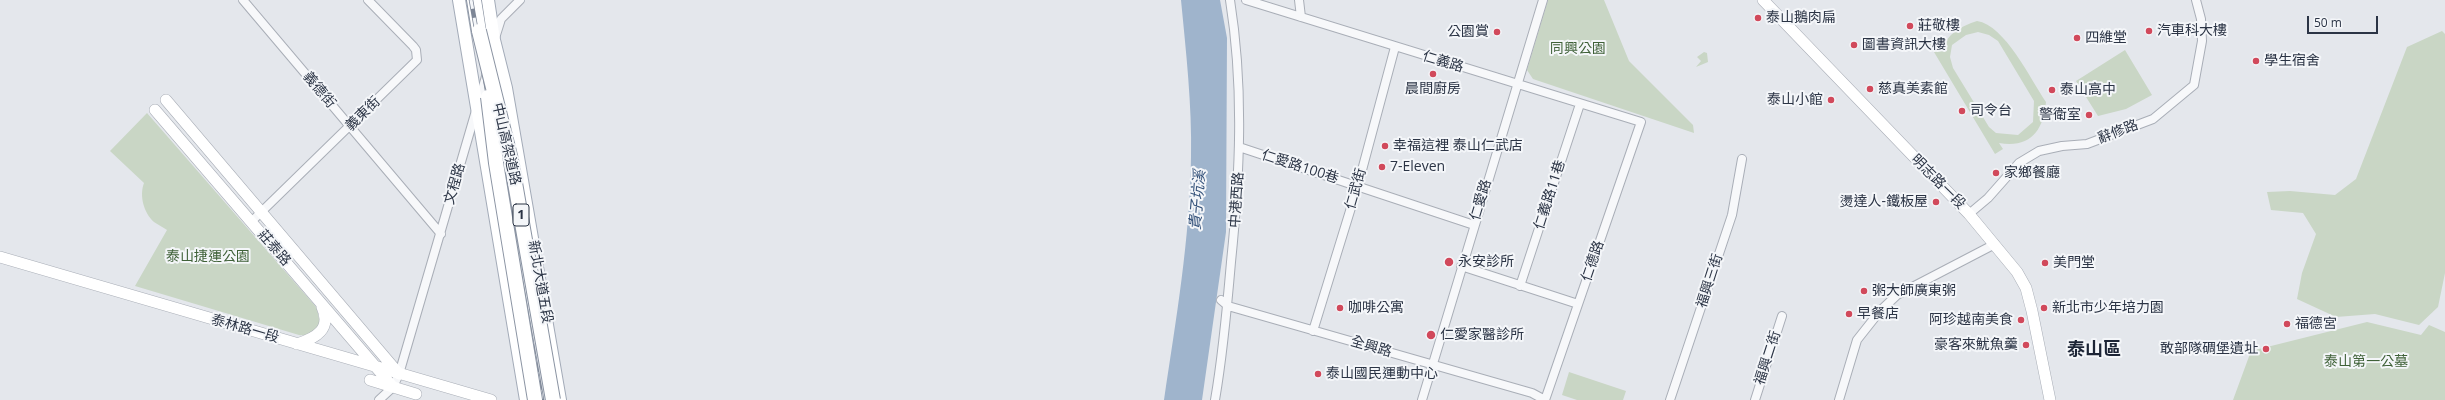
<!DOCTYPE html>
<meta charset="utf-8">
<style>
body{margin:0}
#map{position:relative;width:2445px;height:400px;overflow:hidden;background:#e4e7ec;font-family:"Open Sans",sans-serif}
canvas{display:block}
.scale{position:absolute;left:2307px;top:16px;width:71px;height:18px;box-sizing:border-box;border:2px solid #2b3445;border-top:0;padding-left:5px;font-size:12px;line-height:14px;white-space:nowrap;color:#2b3445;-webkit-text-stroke:3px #f4f6f9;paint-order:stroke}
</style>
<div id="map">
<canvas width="2445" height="400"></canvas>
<div class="scale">50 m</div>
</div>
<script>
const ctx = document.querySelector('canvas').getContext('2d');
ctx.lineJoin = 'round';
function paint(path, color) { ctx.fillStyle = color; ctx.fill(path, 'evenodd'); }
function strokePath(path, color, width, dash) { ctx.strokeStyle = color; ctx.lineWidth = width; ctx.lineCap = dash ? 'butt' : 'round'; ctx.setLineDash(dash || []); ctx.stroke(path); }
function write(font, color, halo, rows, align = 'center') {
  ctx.font = font + ' "Open Sans","Noto Sans TC",sans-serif'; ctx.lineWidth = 4; ctx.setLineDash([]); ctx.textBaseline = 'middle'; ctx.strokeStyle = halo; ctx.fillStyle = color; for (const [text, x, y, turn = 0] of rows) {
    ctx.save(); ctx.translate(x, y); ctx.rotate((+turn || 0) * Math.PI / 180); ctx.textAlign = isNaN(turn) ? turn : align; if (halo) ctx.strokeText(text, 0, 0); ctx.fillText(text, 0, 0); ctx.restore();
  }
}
paint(new Path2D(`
 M1548 0H1604L1629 61 1693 125 1694 133 1533 79 1527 70Z
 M1977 21C2005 25 2031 80 2046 102 2043 132 2030 148 1999 143L2003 149 1995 154 1928 42 1935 38 1942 50C1947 34 1961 26 1977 21ZM1978 32 1989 35 1998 41 2034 101 2033 122 2018 135 1996 133 1989 127 1953 68 1950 57 1952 45 1966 35Z
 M2442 31 2445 34V273L2438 307 2419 325 2375 314 2336 317 2297 299 2302 273 2316 234 2303 213 2271 210 2267 192 2290 191 2335 195 2356 179 2407 47Z
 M2125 50 2152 95 2126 109 2098 116 2076 81Z
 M1704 52 1707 53 1708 62 1696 67 1701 61 1697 57Z
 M147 113 317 308 320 324C315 333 310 336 299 335L135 286 167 230C163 227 158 225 154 222 144 213 139 196 144 183L110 151Z
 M2367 322 2421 335 2429 325 2445 332V400H2233L2251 351Z
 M1569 372 1626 391 1623 400H1577L1562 395Z`), '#c9d6c5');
paint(new Path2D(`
 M1181 0H1220L1227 38 1226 232 1202 400H1164C1176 319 1190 239 1191 157 1192 105 1186 52 1181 0Z`), '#9fb4cc');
const street = new Path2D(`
 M243 0 441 234
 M1246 0 1641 122 1545 400
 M1299 0 1301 17
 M495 38 501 19 520 0
 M1239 147 1474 225
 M1969 214 1988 198 2019 163 2039 151 2062 146 2087 144 2153 119 2194 85 2202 41 2201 19 2196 0
 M251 222 417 60 416 50 413 46 368 0
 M1461 266 1578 304
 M1520 286 1580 104
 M1221 300 1228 306 1532 393 1545 400
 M1313 331 1358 185 1395 47
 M379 400 393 387 399 374 487 73
 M1215 400C1223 354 1227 309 1231 262 1240 174 1244 88 1230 0
 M1422 400 1543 0
 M1670 400 1732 215 1742 159
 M1755 400 1782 316
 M1839 400 1857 340 1880 311 1897 295 1995 244`);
const secondary = new Path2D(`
 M1763 0 1969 214 2017 272 2026 288 2032 311 2050 400
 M166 100 399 374
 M155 110 393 387
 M0 257 491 400
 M297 344C316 338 332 329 322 307
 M370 380 416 394`);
const primary = new Path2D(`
 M459 0 526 400
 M488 0 494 40 506 88 560 400`);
const highway = new Path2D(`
 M474 0 479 31`);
strokePath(street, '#a9aeb7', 10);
strokePath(secondary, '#a9aeb7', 12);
strokePath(primary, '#a3abb8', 14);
strokePath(highway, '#8b94a3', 16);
strokePath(street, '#f7f8fa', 8);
strokePath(secondary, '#fff', 11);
strokePath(primary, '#fff', 12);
strokePath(highway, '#fff', 14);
const rail = new Path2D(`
 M471 0 542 400`);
strokePath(rail, '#7d8696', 4.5);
strokePath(rail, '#f4f6f9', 3, [9]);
const highwayBridge = new Path2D(`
 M479 31 511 160 553 400
 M488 97 496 163 535 400`);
strokePath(highwayBridge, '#8b94a3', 16, []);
strokePath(highwayBridge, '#fff', 14);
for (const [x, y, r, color] of [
 [1758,18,4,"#d1495b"],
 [1910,26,4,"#d1495b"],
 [2149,31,4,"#d1495b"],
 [1497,32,4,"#d1495b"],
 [2077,38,4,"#d1495b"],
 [1854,45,4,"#d1495b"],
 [2256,61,4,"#d1495b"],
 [1433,74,4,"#d1495b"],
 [1870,89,4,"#d1495b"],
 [2052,90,4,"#d1495b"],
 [1831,100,4,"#d1495b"],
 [1962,111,4,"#d1495b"],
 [2089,115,4,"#d1495b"],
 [1385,146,4,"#d1495b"],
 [1382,167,4,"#d1495b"],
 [1996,173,4,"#d1495b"],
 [1936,202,4,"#d1495b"],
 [1449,262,5,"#d1495b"],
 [2045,263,4,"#d1495b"],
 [1864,291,4,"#d1495b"],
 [1340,308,4,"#d1495b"],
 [2044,308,4,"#d1495b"],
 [1849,314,4,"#d1495b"],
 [2021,320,4,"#d1495b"],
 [2287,324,4,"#d1495b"],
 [1431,335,5,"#d1495b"],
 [2026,345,4,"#d1495b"],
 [2266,349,4,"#d1495b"],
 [1318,374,4,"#d1495b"]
]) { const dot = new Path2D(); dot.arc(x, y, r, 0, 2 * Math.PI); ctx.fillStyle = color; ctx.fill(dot); strokePath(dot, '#f4f6f9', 1.5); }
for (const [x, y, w] of [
 [521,215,16]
]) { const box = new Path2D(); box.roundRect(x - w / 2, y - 11, w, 22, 3); ctx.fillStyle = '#f4f6f9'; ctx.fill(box); strokePath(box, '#2b3445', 1); }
write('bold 13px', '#2b3445', null, [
 ["1",521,215]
]);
write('14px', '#2b3445', '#f4f6f9', [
 ["泰山鵝肉扁",1766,18],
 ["莊敬樓",1918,26],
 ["汽車科大樓",2157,31],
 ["公園賞",1489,32,"right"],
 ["四維堂",2085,38],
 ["圖書資訊大樓",1862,45],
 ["學生宿舍",2264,61],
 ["晨間廚房",1433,89,"center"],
 ["慈真美素館",1878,89],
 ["泰山高中",2060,90],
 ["泰山小館",1823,100,"right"],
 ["司令台",1970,111],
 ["警衛室",2081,115,"right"],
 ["幸福這裡 泰山仁武店",1393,146],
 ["7-Eleven",1390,167],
 ["家鄉餐廳",2004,173],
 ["燙達人-鐵板屋",1928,202,"right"],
 ["永安診所",1458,262],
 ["美門堂",2053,263],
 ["粥大師廣東粥",1872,291],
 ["咖啡公寓",1348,308],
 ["新北市少年培力園",2052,308],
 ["早餐店",1857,314],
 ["阿珍越南美食",2013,320,"right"],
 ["福德宮",2295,324],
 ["仁愛家醫診所",1440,335],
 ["豪客來魷魚羹",2018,345,"right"],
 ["敢部隊碉堡遺址",2258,349,"right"],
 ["泰山國民運動中心",1326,374]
], 'left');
write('14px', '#3f6138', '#f4f6f9', [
 ["同興公園",1578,49],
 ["泰山捷運公園",208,257],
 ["泰山第一公墓",2366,362]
]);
write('14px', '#2b3445', '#f4f6f9', [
 ["仁義路",1443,62,17],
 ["義德街",319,90,50],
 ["義東街",363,114,-44],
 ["辭修路",2118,132,-21],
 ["中山高架道路",506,144,77],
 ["仁愛路100巷",1300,167,18],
 ["明志路一段",1938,182,45],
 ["文程路",455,184,-74],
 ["仁武街",1356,189,-74],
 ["仁義路11巷",1550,195,-72],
 ["中港西路",1237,200,-86],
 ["仁愛路",1481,200,-73],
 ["莊泰路",274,248,49],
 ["仁德路",1593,261,-71],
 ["福興三街",1710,281,-72],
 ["新北大道五段",540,282,80],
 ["泰林路一段",245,329,16],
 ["全興路",1371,347,16],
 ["福興二街",1768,358,-72]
]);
write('italic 15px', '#34527a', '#f4f6f9', [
 ["貴子坑溪",1198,200,-85]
]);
write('bold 18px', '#1d2536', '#f4f6f9', [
 ["泰山區",2094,350]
]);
</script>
